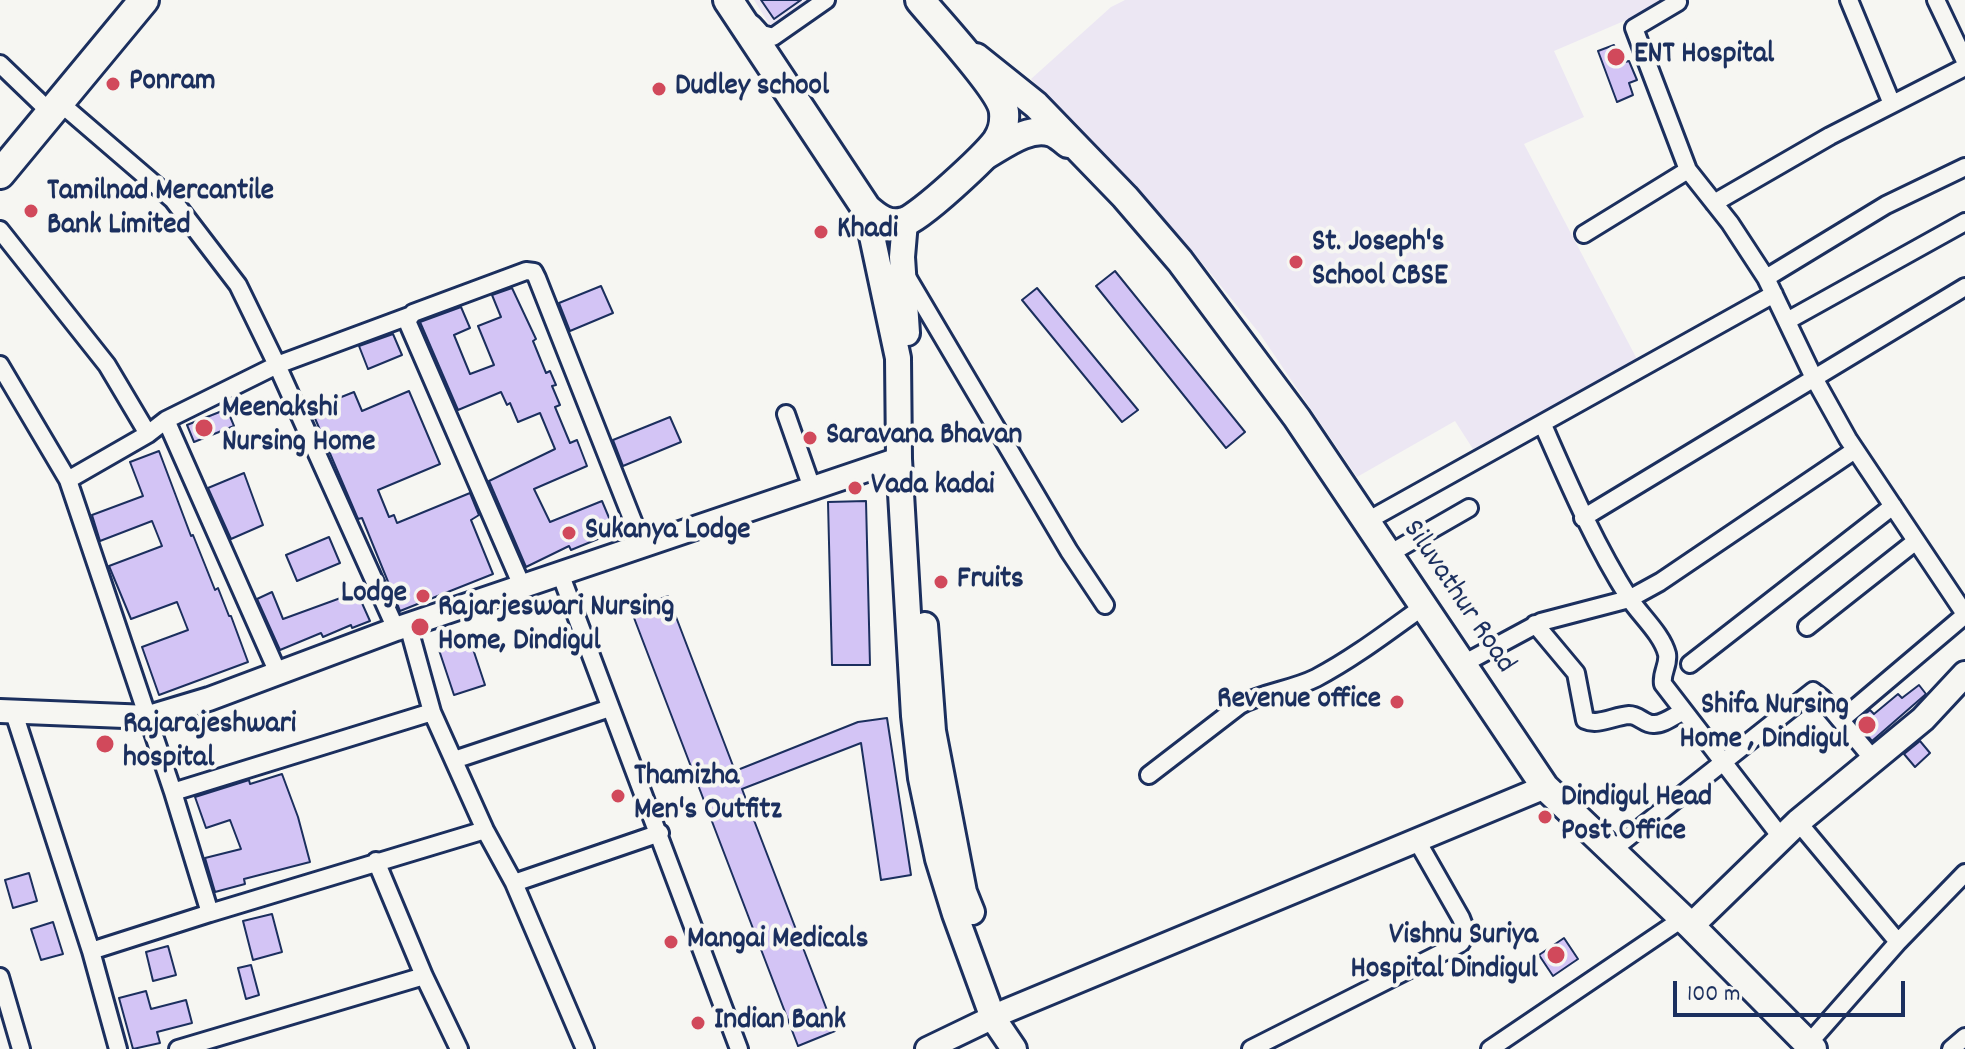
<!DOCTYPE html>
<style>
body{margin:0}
#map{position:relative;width:1965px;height:1049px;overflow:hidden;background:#f6f6f2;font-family:Dekko,sans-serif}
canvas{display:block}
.scale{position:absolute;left:1673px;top:981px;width:232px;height:36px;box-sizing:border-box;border:4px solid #1b2f5e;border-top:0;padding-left:10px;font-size:24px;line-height:28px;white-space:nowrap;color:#1b2f5e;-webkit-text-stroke:6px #f6f6f2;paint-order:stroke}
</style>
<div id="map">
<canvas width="1965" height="1049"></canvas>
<div class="scale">100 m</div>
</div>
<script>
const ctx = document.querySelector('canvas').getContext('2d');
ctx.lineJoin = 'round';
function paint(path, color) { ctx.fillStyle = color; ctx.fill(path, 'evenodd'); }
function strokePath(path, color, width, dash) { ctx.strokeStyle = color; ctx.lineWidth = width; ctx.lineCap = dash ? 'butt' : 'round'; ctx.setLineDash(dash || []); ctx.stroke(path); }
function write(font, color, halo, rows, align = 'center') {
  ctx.font = font + ' Dekko,sans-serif'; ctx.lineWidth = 8; ctx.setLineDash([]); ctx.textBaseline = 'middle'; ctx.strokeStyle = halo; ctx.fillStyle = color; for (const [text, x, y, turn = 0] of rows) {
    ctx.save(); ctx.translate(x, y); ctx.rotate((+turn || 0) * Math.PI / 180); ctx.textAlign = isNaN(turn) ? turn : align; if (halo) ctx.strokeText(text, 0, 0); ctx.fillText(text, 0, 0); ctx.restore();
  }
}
paint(new Path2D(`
 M754 0H812L781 25 771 27Z
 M1125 0H1673L1554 51 1584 117 1524 144 1639 363 1473 449 1455 421 1357 477 1260 334 1198 258 1031 79 1111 7Z`), '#ece7f3');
const building = new Path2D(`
 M761 0H801L774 19Z
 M1614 45 1621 63 1629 61 1637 80 1629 83 1633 95 1617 102 1598 51Z
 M1115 271 1245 432 1226 448 1096 286Z
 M601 286 613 313 570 331 559 303Z
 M512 288 536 339 533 341 546 373 550 371 556 385 552 386 560 405 555 407 570 443 577 440 587 466 534 489 550 522 602 501 615 532 571 550 569 546 526 567 489 481 555 449 540 413 518 422 510 403 507 405 501 392 458 410 420 322 461 307 470 328 454 335 470 374 494 365 478 326 501 317 492 295Z
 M1037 288 1138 410 1122 422 1022 300Z
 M393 334 402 355 368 369 359 346Z
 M409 391 440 464 378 490 389 517 394 515 397 523 470 493 479 515 471 520 493 574 400 611 362 518 358 519 311 409 354 392 362 411Z
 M227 409 234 426 194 442 187 425Z
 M670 417 681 442 623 466 613 440Z
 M159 451 191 536 193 535 215 590 218 588 229 616H231L248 662 159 695 142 647 188 630 177 602 131 619 109 566 162 546 152 521 100 541 92 515 143 496 130 462Z
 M244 473 263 525 231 539 208 488Z
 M866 501 870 665H832L828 502Z
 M329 537 340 563 297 581 286 555Z
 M272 592 283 619 357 592 370 621 352 628 351 625 323 637 321 633 280 650 257 599Z
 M668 596 735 771 858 722 887 718 911 875 881 880 861 743 742 789 835 1031 798 1046 631 610Z
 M469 637 485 685 454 695 438 647Z
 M1919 685 1926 694 1872 741 1856 722 1870 710 1874 714 1898 694 1902 698Z
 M1920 741 1930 753 1915 767 1904 754Z
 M282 774 298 817 310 862 244 879 245 884 215 892 205 858 241 849 230 820 206 828 195 797 249 780 250 784Z
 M29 873 37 901 13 908 5 880Z
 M272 914 282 952 253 960 243 921Z
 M53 922 63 954 41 960 31 929Z
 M1564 938 1578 959 1553 976 1539 955Z
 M168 946 176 975 153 981 146 952Z
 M251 965 259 995 246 999 238 968Z
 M146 991 151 1009 186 1000 192 1023 157 1032 160 1043 133 1049 119 998Z`);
paint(building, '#d3c4f5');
strokePath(building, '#1b2f5e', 2);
const minor = new Path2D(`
 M1677 0 1678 2 1634 28 1688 170 1730 223 1766 278 1814 378 1848 439 1965 614
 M1849 0 1892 104
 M1936 0 1965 61
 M753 24 762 34 773 37 826 0
 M0 64 51 113
 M59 102 173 200 238 285 277 365 409 316
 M1714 203 1830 136 1965 67
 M0 230 107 365 148 434
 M1584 234 1688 170
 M906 275 1069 551 1105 605
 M1766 278 1886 205 1965 167
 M1787 321 1965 222
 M0 365 68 480 173 792 432 712
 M786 414 812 488
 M166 420 278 673
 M1543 425C1569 484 1594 543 1629 598 1640 615 1662 634 1667 654 1669 665 1661 673 1663 684L1781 837
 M68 480 148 434 166 420 277 365 396 629
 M1583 518 1965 287
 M1367 521 1774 294
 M1389 554 1469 508
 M560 573 739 1049
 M522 586 407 321 413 313 526 271 534 272 537 278 642 544
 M1535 624 1576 673 1585 720C1598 726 1614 716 1629 715 1639 715 1644 724 1653 724 1662 725 1674 716 1682 712
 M408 625 432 712 485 830 514 883 585 1049
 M1807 627 1916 541
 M1463 664 1541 622 1629 599 1660 582 1855 450
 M1690 664 1893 506
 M14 713 91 951
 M1841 720 1965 615
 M454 760 610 708
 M1149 775 1240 705C1264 692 1292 690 1316 678 1354 658 1389 631 1424 606
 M173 792 210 913 485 830
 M1798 822 1898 942
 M1611 851 1813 691 1822 698 1873 759
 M376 861 424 976 459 1049
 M514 883 660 833
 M0 977 21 1049
 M1808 1044 1898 942 1965 873
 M118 1049 91 951 210 913
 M178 1049 424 976
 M1251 1049 1461 943 1466 931 1461 918 1416 839
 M1490 1049 1682 919
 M1951 1049 1965 1037`);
const tertiary = new Path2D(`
 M0 711 149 717 209 699 396 629 899 459
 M927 1049 1006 1011 1545 787`);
const secondary = new Path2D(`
 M866 208 898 358 899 459 914 716 921 778 938 859 955 914 993 1018 1014 1049
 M905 222 902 257 907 333
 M925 625 933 731 964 892 972 912
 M1691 926 1798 822 1923 719 1965 674`);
const primary = new Path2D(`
 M976 57 1036 105 1125 197 1180 261 1297 418 1545 787 1691 926 1813 1049
 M985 156C1003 146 1029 125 1052 133 1057 135 1063 140 1068 144`);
const trunk = new Path2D(`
 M728 0 866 208C877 218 889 227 904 222 920 218 986 156 997 141 1003 132 1005 124 1004 112 1002 90 937 21 920 0
 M0 174 144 0`);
strokePath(minor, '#1b2f5e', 22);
strokePath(tertiary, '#1b2f5e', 28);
strokePath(secondary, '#1b2f5e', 30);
strokePath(primary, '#1b2f5e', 32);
strokePath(trunk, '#1b2f5e', 34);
strokePath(minor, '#f6f6f2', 16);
strokePath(tertiary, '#f6f6f2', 22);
strokePath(secondary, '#f6f6f2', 24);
strokePath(primary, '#f6f6f2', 26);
strokePath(trunk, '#f6f6f2', 28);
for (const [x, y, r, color] of [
 [1616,57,10,"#d1495b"],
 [113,84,8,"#d1495b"],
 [659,89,8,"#d1495b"],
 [31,211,8,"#d1495b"],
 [821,232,8,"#d1495b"],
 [1296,262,8,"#d1495b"],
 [204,428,10,"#d1495b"],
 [810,438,8,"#d1495b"],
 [855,488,8,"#d1495b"],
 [569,533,8,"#d1495b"],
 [941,582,8,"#d1495b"],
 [423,596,8,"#d1495b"],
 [420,627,10,"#d1495b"],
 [1397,702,8,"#d1495b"],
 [1867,725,10,"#d1495b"],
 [105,744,10,"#d1495b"],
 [618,796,8,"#d1495b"],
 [1545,817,8,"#d1495b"],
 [671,942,8,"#d1495b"],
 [1556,955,10,"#d1495b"],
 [698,1023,8,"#d1495b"]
]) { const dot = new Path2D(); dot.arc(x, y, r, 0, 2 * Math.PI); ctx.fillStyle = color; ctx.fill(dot); strokePath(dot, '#f6f6f2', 3); }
write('bold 30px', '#1b2f5e', '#f6f6f2', [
 ["ENT Hospital",1634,57],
 ["Ponram",129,84],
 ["Dudley school",675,89],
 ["Tamilnad Mercantile",47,194],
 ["Bank Limited",47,228],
 ["Khadi",837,232],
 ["St. Joseph's",1312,245],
 ["School CBSE",1312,279],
 ["Meenakshi",222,411],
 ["Nursing Home",222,445],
 ["Saravana Bhavan",826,438],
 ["Vada kadai",871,488],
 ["Sukanya Lodge",585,533],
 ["Fruits",957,582],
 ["Lodge",407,596,"right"],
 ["Rajarjeswari Nursing",438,610],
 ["Home, Dindigul",438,644],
 ["Revenue office",1381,702,"right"],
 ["Shifa Nursing",1849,708,"right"],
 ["Home , Dindigul",1849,742,"right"],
 ["Rajarajeshwari",123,727],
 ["hospital",123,761],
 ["Thamizha",634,779],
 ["Men's Outfitz",634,813],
 ["Dindigul Head",1561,800],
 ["Post Office",1561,834],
 ["Vishnu Suriya",1538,938,"right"],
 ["Hospital Dindigul",1538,972,"right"],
 ["Mangai Medicals",687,942],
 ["Indian Bank",714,1023]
], 'left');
write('30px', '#1b2f5e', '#f6f6f2', [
 ["Siluvathur Road",1457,598,56]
]);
</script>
